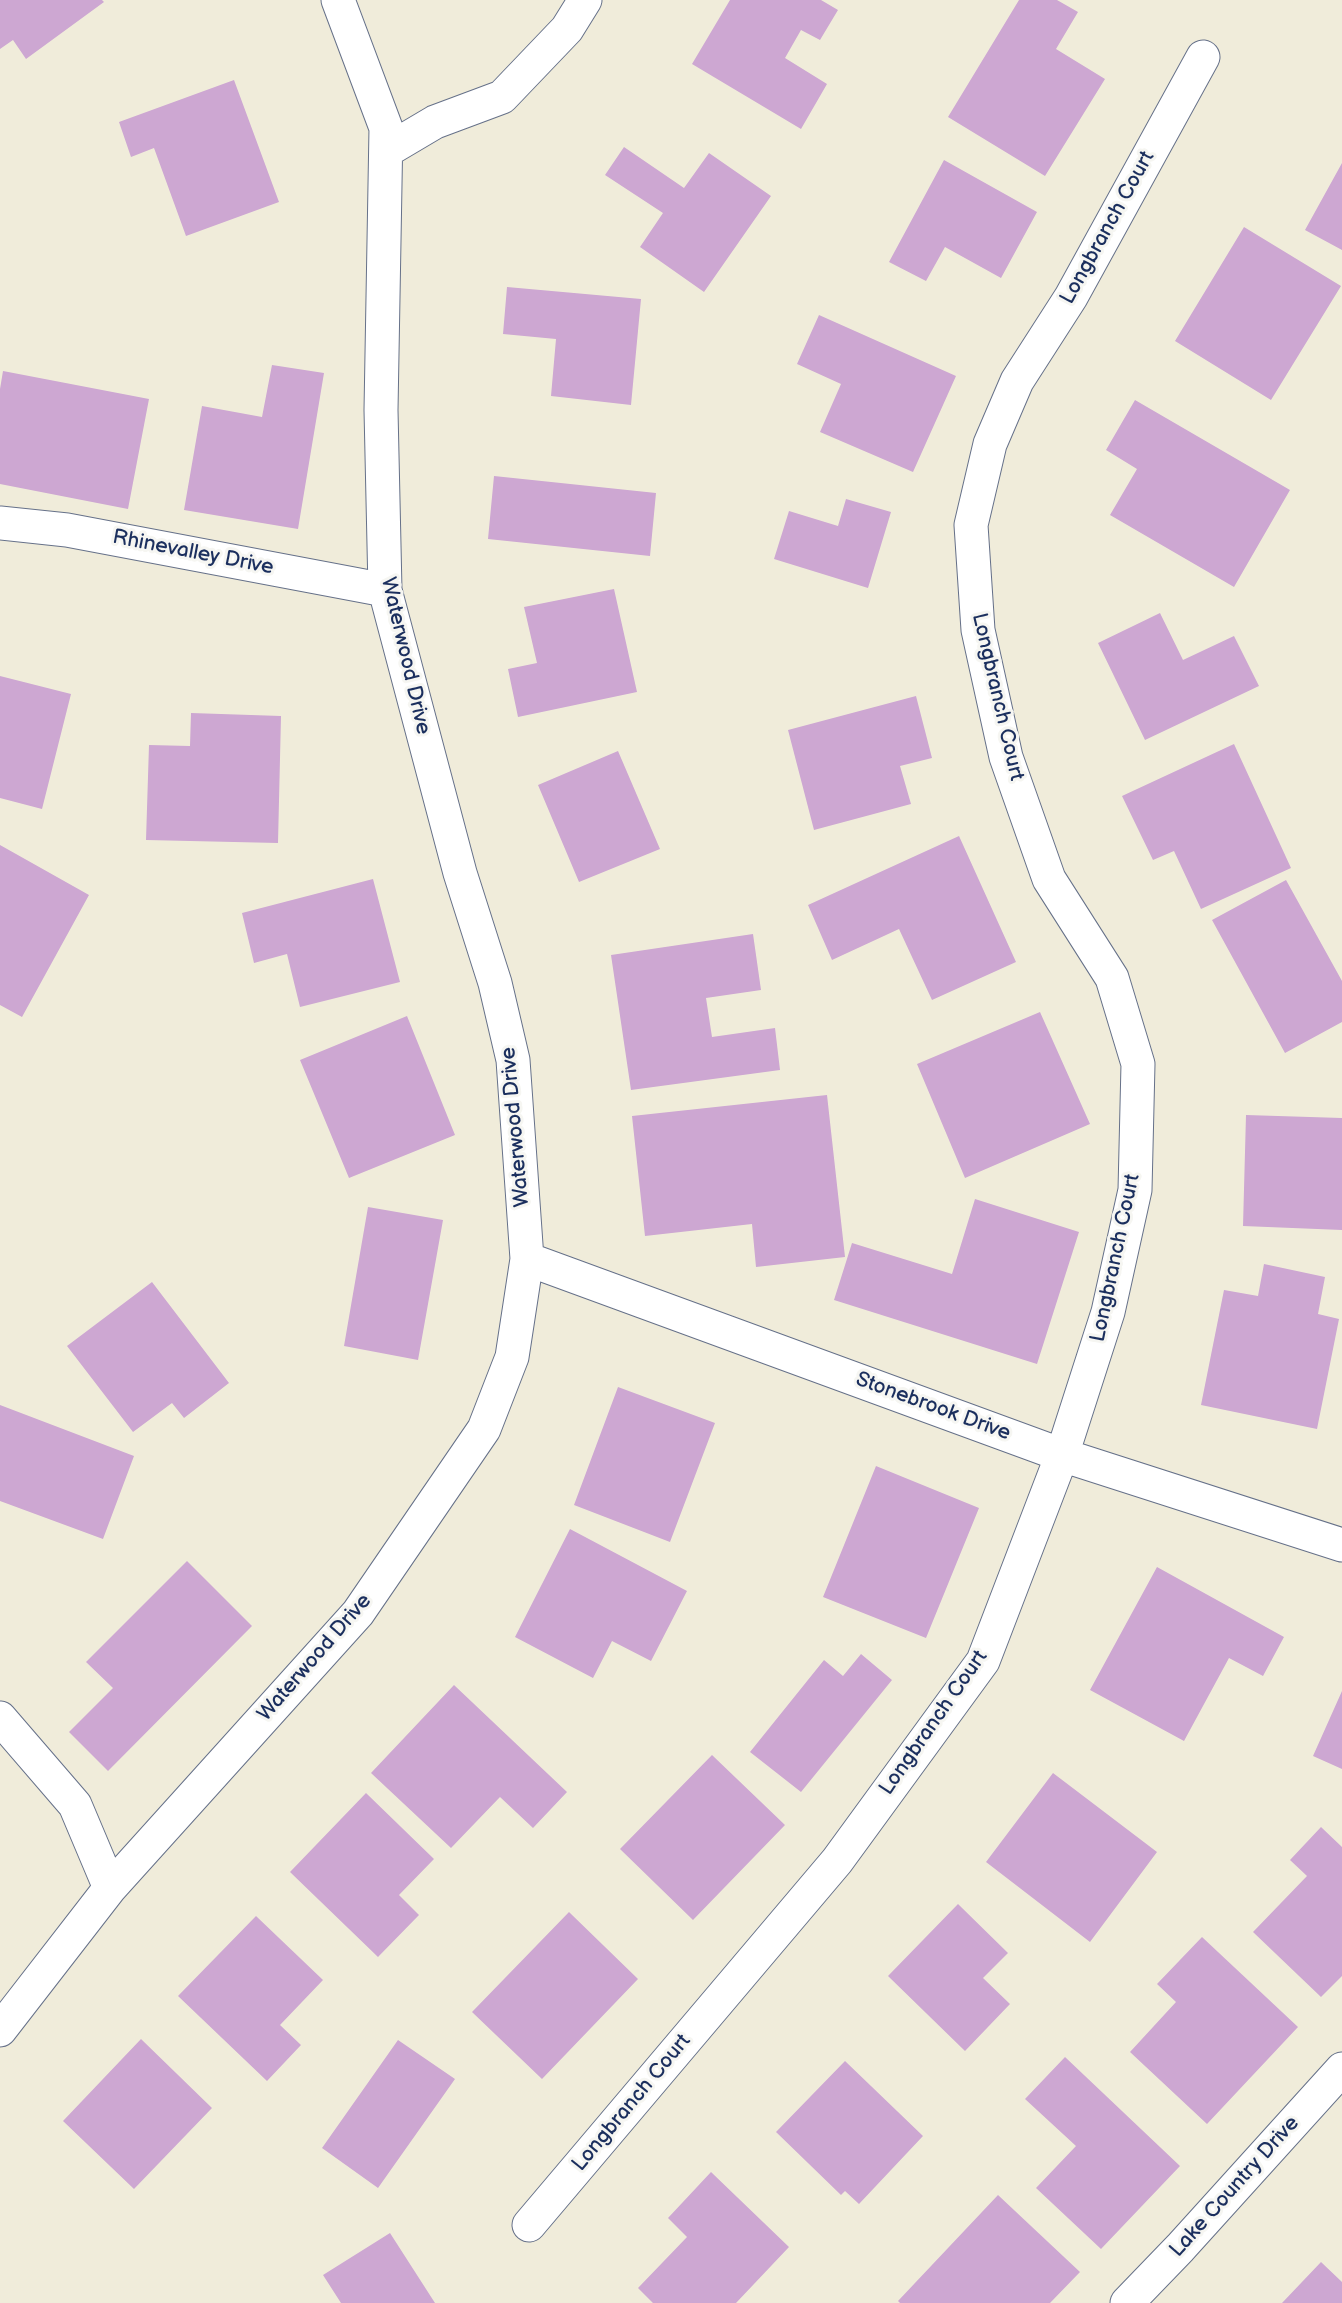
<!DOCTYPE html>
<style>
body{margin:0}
canvas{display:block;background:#f0ecda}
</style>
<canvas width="1342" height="2303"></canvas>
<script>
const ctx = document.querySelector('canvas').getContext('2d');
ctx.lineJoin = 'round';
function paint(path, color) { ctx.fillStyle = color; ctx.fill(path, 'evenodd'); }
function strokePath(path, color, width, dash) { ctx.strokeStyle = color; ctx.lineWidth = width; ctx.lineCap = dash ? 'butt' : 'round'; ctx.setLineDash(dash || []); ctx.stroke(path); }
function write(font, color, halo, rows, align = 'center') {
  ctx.font = font + ' "Balsamiq Sans",sans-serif'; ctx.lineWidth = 6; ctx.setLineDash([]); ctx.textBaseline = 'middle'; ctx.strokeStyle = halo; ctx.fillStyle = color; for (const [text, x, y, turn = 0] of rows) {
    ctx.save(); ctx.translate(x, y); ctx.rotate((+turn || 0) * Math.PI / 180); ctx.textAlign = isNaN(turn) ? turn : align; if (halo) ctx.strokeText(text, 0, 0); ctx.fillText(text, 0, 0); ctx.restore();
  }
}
paint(new Path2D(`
 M0 0H102L104 2 26 59 13 40 0 49Z
 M730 0H821L838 10 820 40 801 30 785 58 827 84 801 129 692 64Z
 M1019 0H1057L1078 12 1056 49 1105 79 1045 176 948 117Z
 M234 80 279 202 186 236 154 148 131 157 119 122Z
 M624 147 684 188 709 153 771 196 704 292 640 247 663 213 605 175Z
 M944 160 1037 212 1001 278 945 247 926 281 889 262Z
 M1342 163V250L1305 230Z
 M1244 227 1341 286 1271 400 1175 341Z
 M507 287 641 299 631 405 551 396 556 339 503 334Z
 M819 315 956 376 913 472 820 432 841 384 797 364Z
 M272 365 324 373 298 529 184 510 202 406 262 417Z
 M3 371 149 399 128 509 0 484V389Z
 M1135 400 1290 490 1234 587 1110 515 1137 469 1106 450Z
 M494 476 656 493 650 556 488 539Z
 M846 499 891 512 868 588 774 559 789 511 838 526Z
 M614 589 637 692 518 717 508 669 537 663 524 607Z
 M1160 613 1183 660 1234 636 1259 686 1145 740 1098 643Z
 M0 676 71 694 42 809 0 798Z
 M916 696 932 758 900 766 911 804 814 830 788 730Z
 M191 713 281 716 278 843 146 840 149 745 190 746Z
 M1234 744 1291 868 1201 909 1174 851 1153 860 1122 796Z
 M618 751 660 849 579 882 538 785Z
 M959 836 1016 962 932 1000 899 929 832 960 808 905Z
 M0 845 89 895 22 1017 0 1005Z
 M373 879 400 982 300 1007 287 954 254 963 242 913Z
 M1286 880 1342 981V1022L1285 1053 1212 920Z
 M753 934 761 990 706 998 712 1037 775 1028 780 1070 631 1090 611 955Z
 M1040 1012 1090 1124 965 1178 917 1064Z
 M407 1016 455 1135 349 1178 300 1060Z
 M827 1095 845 1257 756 1267 752 1224 645 1236 632 1116Z
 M1246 1115 1342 1118V1230L1243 1226Z
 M975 1199 1079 1232 1037 1364 834 1300 852 1243 952 1274Z
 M368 1207 443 1220 418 1360 344 1346Z
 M1264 1264 1325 1277 1318 1314 1339 1319 1317 1429 1201 1405 1224 1290 1258 1296Z
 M152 1282 229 1383 184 1418 172 1403 133 1432 67 1346Z
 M618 1387 715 1423 670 1542 574 1505Z
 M0 1405 134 1456 103 1539 0 1501Z
 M876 1466 979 1508 926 1638 823 1597Z
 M570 1529 687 1591 651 1661 612 1641 593 1678 515 1637Z
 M187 1561 252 1626 108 1771 69 1732 113 1688 86 1662Z
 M1157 1567 1284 1637 1263 1676 1229 1658 1184 1741 1090 1690Z
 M861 1654 892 1680 801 1792 750 1752 824 1660 843 1676Z
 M454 1685 567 1792 533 1828 500 1797 451 1848 371 1773Z
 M1342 1691V1769L1313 1756Z
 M712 1755 785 1825 693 1920 620 1849Z
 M1053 1773 1157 1852 1090 1942 986 1862Z
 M366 1793 434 1859 399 1895 419 1915 378 1957 290 1872Z
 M1321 1827 1342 1847V1976L1321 1997 1253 1932 1307 1876 1290 1860Z
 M958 1904 1008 1953 983 1978 1010 2004 965 2051 888 1976Z
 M569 1912 638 1979 542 2079 472 2012Z
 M256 1916 323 1980 280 2025 301 2045 267 2081 178 1996Z
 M1202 1937 1298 2027 1207 2124 1130 2052 1176 2002 1157 1984Z
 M141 2039 212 2108 134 2189 63 2121Z
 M398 2040 455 2079 378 2188 322 2148Z
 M1065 2057 1180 2166 1101 2249 1036 2188 1076 2146 1025 2099Z
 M845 2061 923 2136 859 2204 845 2191 841 2195 776 2132Z
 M711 2172 789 2247 736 2303H653L638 2288 687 2237 668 2218Z
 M998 2195 1080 2272 1050 2303H900L898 2301Z
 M390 2233 435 2303H341L323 2275Z
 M1321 2262 1342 2282V2303H1282Z`), '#cda7d2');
const street = new Path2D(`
 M386 151 435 122 502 97 567 29 585 0
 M0 523 67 530 385 590
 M527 1259 1062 1455 1342 1545
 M0 1718 75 1805 110 1888
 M0 2030 110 1888 358 1613 484 1429 512 1357 527 1259 513 1060 495 983 460 873 385 590 381 410 386 128 338 0
 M529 2225 837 1861 983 1661 1062 1455 1108 1312 1135 1190 1138 1064 1112 978 1049 879 1006 757 978 630 971 525 990 444 1017 381 1071 297 1203 57
 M1127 2303 1180 2248 1342 2069`);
strokePath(street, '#667189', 35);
strokePath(street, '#fff', 33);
write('21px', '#1b2f5e', '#f6f6f2', [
 ["Longbranch Court",1108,228,-61],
 ["Rhinevalley Drive",193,553,11],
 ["Waterwood Drive",405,656,77],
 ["Longbranch Court",997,697,77],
 ["Waterwood Drive",516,1127,-95],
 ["Longbranch Court",1116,1258,-78],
 ["Stonebrook Drive",933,1407,20],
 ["Waterwood Drive",315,1658,-49],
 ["Longbranch Court",934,1723,-55],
 ["Longbranch Court",632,2103,-50],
 ["Lake Country Drive",1235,2187,-48]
]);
</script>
